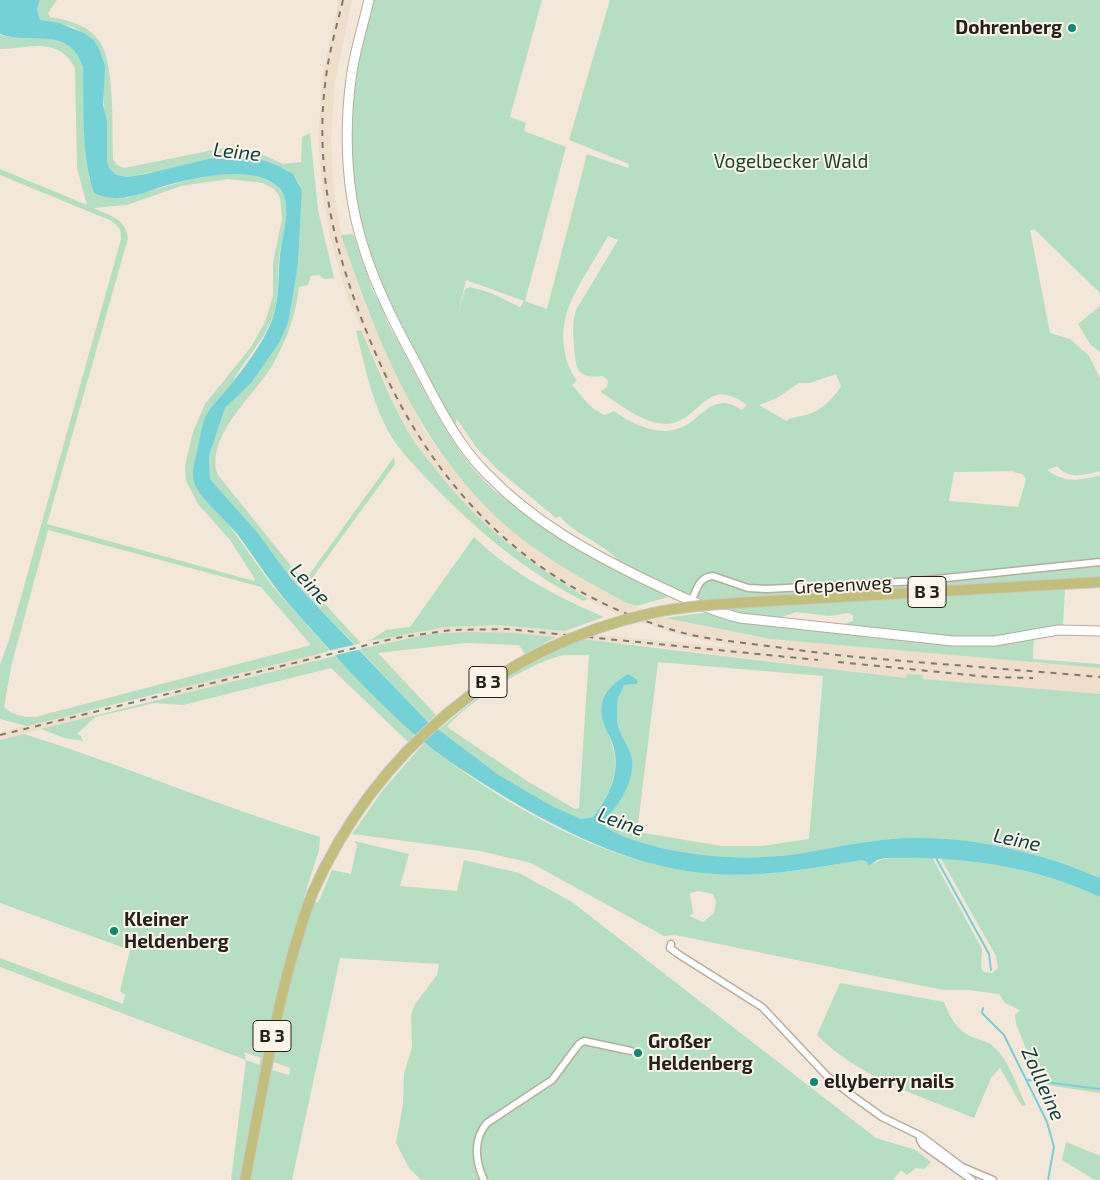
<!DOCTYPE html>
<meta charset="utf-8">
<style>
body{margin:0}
canvas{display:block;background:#f3e7da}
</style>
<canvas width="1100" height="1180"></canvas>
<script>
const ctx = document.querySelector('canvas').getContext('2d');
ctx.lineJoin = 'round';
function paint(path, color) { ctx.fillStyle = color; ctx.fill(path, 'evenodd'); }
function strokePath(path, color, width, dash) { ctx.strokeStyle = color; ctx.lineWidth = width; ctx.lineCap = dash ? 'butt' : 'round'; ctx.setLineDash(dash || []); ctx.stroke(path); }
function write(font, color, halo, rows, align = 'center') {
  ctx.font = font + ' "Exo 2",sans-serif'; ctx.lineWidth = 4; ctx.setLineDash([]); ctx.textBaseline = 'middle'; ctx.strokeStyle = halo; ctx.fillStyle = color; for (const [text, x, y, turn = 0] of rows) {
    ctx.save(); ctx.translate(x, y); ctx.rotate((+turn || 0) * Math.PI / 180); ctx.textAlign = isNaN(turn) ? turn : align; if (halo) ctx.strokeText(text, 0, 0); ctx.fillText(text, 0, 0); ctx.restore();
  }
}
paint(new Path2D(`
 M339 0H352L335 81 331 139 334 191 341 235 366 308 424 430 462 481 493 514 524 540 627 603 665 618 771 639 1100 668V694L923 679 922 675 907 674 906 678 652 646 515 633 430 634 380 644 378 639 407 633 446 627 500 625 747 649 680 635 617 614 588 599 537 568 483 523 456 495 416 444 399 414 347 296 332 244 322 192 318 139 322 77Z
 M319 653 323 658 170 697 169 690Z
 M89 710 94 716 0 740V732Z`), '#eedeca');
paint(new Path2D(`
 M40 0H57L48 13 50 17C68 20 89 25 100 42 115 64 112 131 113 159L117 165 124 168 233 146 259 153 283 164 301 162 302 137 310 133 318 210 334 278 324 279 319 275 311 276 308 285 299 287C296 316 286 341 272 366 254 396 204 437 218 475L304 582 394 457 395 464 307 585 361 643 355 645 293 581 257 532 210 479 209 456 225 408 279 343 298 264 302 190 295 176 277 165 254 157 229 154 165 170 127 177 117 175 109 168 107 161 103 87 94 40 73 27 40 20 37 9Z
 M366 0H542L510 117 526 123 524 131 566 147 525 301 547 309 587 154 628 168 629 164 569 140 610 0H1100V293L1035 230H1030L1050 333 1070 339 1089 356 1100 378V471C1084 475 1069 480 1057 466L1047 470C1065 483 1079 481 1100 475V587L1065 589 1063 625 1034 629 1033 659 1100 664V668L771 639 665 618 740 608 734 598 682 602 621 572 668 597 637 606 627 603C580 578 531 551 492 513 414 436 376 337 341 235L353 234 372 289 379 303 361 255 348 196 343 131ZM608 236 618 240 576 310C572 323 573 333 574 346 576 369 576 379 603 376L608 381 607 387 601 391 602 393C621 405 642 423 665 424 700 424 705 373 747 405L742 410C734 405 727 401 717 404 708 406 699 416 692 421 668 441 636 427 614 411L605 415C588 408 584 398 572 385L577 380C563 364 560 332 567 312 574 290 596 258 608 236ZM466 280 524 301 520 307 491 293 470 287 465 289 458 315ZM383 310 447 428 480 473 515 506C462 472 433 408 405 354 398 341 386 323 383 310ZM836 374 841 386C834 398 823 409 809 414 801 417 792 416 786 421L759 405 777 398 799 383H810ZM457 419 476 447 497 469 556 518 560 516C574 535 602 542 618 560 573 543 522 506 489 471 476 457 466 440 455 425ZM1015 471 1013 472 1023 474 1026 480 1018 507 949 501 954 472ZM796 612 830 616 848 613 853 615V621L840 625 779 618Z
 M0 35C32 43 69 26 83 67L89 179 126 198C159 189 222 166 256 176 268 179 280 186 285 198 291 211 281 242 279 257 277 279 280 300 271 321 261 345 242 362 231 385 226 395 224 407 220 418 212 442 205 466 197 490L222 515 273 587 330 651 27 726 0 719V664L9 640 121 239 120 229 112 221 0 175V169L87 205 77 168 75 68C57 35 29 49 0 49ZM228 179 263 183 274 189 280 197 282 219 273 263V296L265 322 251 347 205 404 193 432 185 466 186 481 198 504 230 540 255 579 254 581 47 524 128 238C125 218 110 216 94 208L127 205 181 186ZM48 530 261 587 311 645 35 717C22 717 14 716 4 707L11 667Z
 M1100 306V352L1090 344 1078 324Z
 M361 330C378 368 393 408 415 443 421 451 428 459 434 467 479 526 525 560 588 599L583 601C523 570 474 528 428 480 411 462 394 445 384 423 370 394 364 362 356 331Z
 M474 537C511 573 556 596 604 617L565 631 499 625 446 627 369 641 386 630 410 627Z
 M466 632 515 633 556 637 525 654 519 645 466 643 378 653 436 715 428 722 359 649 430 634Z
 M581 639 906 678 907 674 923 675V679L1100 694V878C1041 852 970 836 905 838 868 840 833 848 797 854 752 860 706 858 662 848 642 843 623 838 605 828L606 818C619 806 636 773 631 755 627 742 617 732 617 718 617 713 617 703 618 699 619 694 623 690 624 685L637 684 638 680 628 674 604 726C623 759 616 789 593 817L581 819 552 806 499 775 438 730 482 694 520 669ZM565 655H589L579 808 575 809 527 781 447 727C467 702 534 660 565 655ZM658 662 823 676 809 839 761 846H721L637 832Z
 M335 656 415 734 408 742 331 668 183 705 155 703 95 717 77 734 81 736 83 741 64 738 41 729Z
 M24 734C124 765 220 807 320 837L319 850 304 897 318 903 332 870 351 874 357 845 354 841 409 854 400 886 457 891 464 860 519 873 572 902 876 1138 916 1150 931 1162 924 1169 916 1168 907 1175 901 1170 893 1180H421L409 1168 396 1143 403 1104 404 1073 412 1048 411 1015 415 1004 437 975 439 964 340 958 292 1180H231L246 1060 0 967V958L123 1004 125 995 120 991 130 950 0 903V740ZM244 1052 261 1058 259 1065 246 1060ZM274 1062 290 1068 289 1075 272 1070Z
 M424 743C505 805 601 862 703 873 757 879 810 869 862 860L867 862 870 866C885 853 912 857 932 857L982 949 981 968 984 972 992 973 998 968 996 956 940 857C995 863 1049 873 1100 897V1093L1040 1084 1016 1024 1015 1015 1020 1010 1005 1003 999 994 968 990H943L675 935 664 936 531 863 480 851 352 834 383 790ZM699 891 713 894 716 902 714 913 703 922 689 916 693 913 690 893Z
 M840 983 944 1002C950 1017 956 1030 972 1037 980 1040 988 1041 994 1047 1009 1061 1017 1086 1026 1105L1022 1106 1000 1068 991 1078 974 1118C920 1096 858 1077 817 1035Z
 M1066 1142 1100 1156V1180H1095L1062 1160Z`), '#b6dec2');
paint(new Path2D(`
 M0 0H40L37 9 40 20 59 23 84 33 94 40 100 51 105 66 103 105 107 121V161L109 168 117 175 127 177 146 174 229 154 254 157 277 165 293 174 302 190 298 264 288 323 279 343 251 383 225 408 209 456 210 479 257 532 293 581 428 722 499 775 552 806 581 819 593 817C610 796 622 770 612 742 610 736 605 730 604 724 596 699 608 687 628 674L638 680 637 684 624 685C623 690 619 694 618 699 617 704 617 713 617 718 617 732 627 742 631 755 637 775 621 804 606 818L605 827C623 838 642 843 662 848 706 858 752 860 797 854 833 848 868 840 905 838 971 836 1040 852 1100 878V897C1031 865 960 856 885 858L877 860 869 866 867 862 862 860C809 869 756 879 702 873 626 865 557 829 492 789 470 775 447 761 426 744 380 706 334 655 294 610 273 587 257 561 238 535 228 522 200 498 195 485 191 473 194 464 197 452 200 440 201 424 207 414 213 404 222 396 228 388 244 368 263 344 272 320 281 296 277 272 281 247 284 230 292 204 280 189 257 163 200 177 171 184 145 191 120 206 94 193 81 154 84 108 83 67 68 24 32 46 0 34Z`), '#74d2d7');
paint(new Path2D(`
 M358 644 362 649 332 656 327 651Z`), '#f3e7da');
strokePath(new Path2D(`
 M935 856 989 954 991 970
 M983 1008 982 1013 1004 1035 1047 1122 1054 1147 1048 1180
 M1028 1080 1100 1089`), '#74d2d7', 2);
const street = new Path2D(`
 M691 602C697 590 698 577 713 576L748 588 767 589 917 581 1100 562
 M671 944 670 948 678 954 762 1007 827 1076 850 1094 882 1117 921 1136 962 1167 993 1180
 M921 1136 920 1140 923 1145 972 1180
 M484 1180C475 1161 473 1139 487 1123L552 1080 579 1044 584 1041 631 1051`);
const secondary = new Path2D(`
 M369 0C363 26 354 53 351 79 346 117 346 161 352 200 361 254 383 302 409 350 432 392 452 439 486 473 533 522 590 553 650 582 680 596 708 610 740 618L953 641H995L1058 630 1100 631`);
const primary = new Path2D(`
 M753 602 1100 582
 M245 1180C264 1084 278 987 312 894`);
strokePath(street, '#b7ac9f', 9);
strokePath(secondary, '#b7ac9f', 11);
strokePath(primary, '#cbcac9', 12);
strokePath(street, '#fff', 6);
strokePath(secondary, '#fff', 9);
strokePath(primary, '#c2be7c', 10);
strokePath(new Path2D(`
 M343 0C337 25 329 52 326 77 313 171 336 259 372 345 431 486 526 587 676 631 703 639 732 641 760 645 792 649 824 654 857 657 938 664 1019 670 1100 677
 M838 662 989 677 1033 678
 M0 735 396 638 451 630 507 629 818 660`), '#807970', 2, [6, 6]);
const primaryBridge = new Path2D(`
 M312 894C375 752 498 647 652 613 685 606 719 604 753 602`);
strokePath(primaryBridge, '#cbcac9', 12, []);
strokePath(primaryBridge, '#c2be7c', 10);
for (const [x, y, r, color] of [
 [1072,28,5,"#088a6f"],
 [114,931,5,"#088a6f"],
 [638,1053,5,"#088a6f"],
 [814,1082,5,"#088a6f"]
]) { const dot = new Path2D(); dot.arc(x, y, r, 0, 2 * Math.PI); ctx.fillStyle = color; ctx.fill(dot); strokePath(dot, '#fef5ea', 2); }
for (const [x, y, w] of [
 [927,592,38],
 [488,682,38],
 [272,1036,38]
]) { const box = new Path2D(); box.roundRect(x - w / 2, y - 15.5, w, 31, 4); ctx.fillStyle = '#fef5ea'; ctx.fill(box); strokePath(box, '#25211c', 1); }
write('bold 18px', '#25211c', null, [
 ["B 3",927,592],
 ["B 3",488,682],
 ["B 3",272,1036]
]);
write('bold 19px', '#25211c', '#fef5ea', [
 ["Dohrenberg",1062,28,"right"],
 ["Kleiner",124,920],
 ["Heldenberg",124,942],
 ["Großer",648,1042],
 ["Heldenberg",648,1064],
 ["ellyberry nails",824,1082]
], 'left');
write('19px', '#16472b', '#fef5ea', [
 ["Vogelbecker Wald",791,162]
]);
write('19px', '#25211c', '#fef5ea', [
 ["Grepenweg",843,585,-3]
]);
write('italic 20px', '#103d40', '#fef5ea', [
 ["Leine",237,152,6],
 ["Leine",310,584,47],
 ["Leine",621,822,20],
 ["Leine",1017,840,12],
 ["Zollleine",1043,1084,66]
]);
</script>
